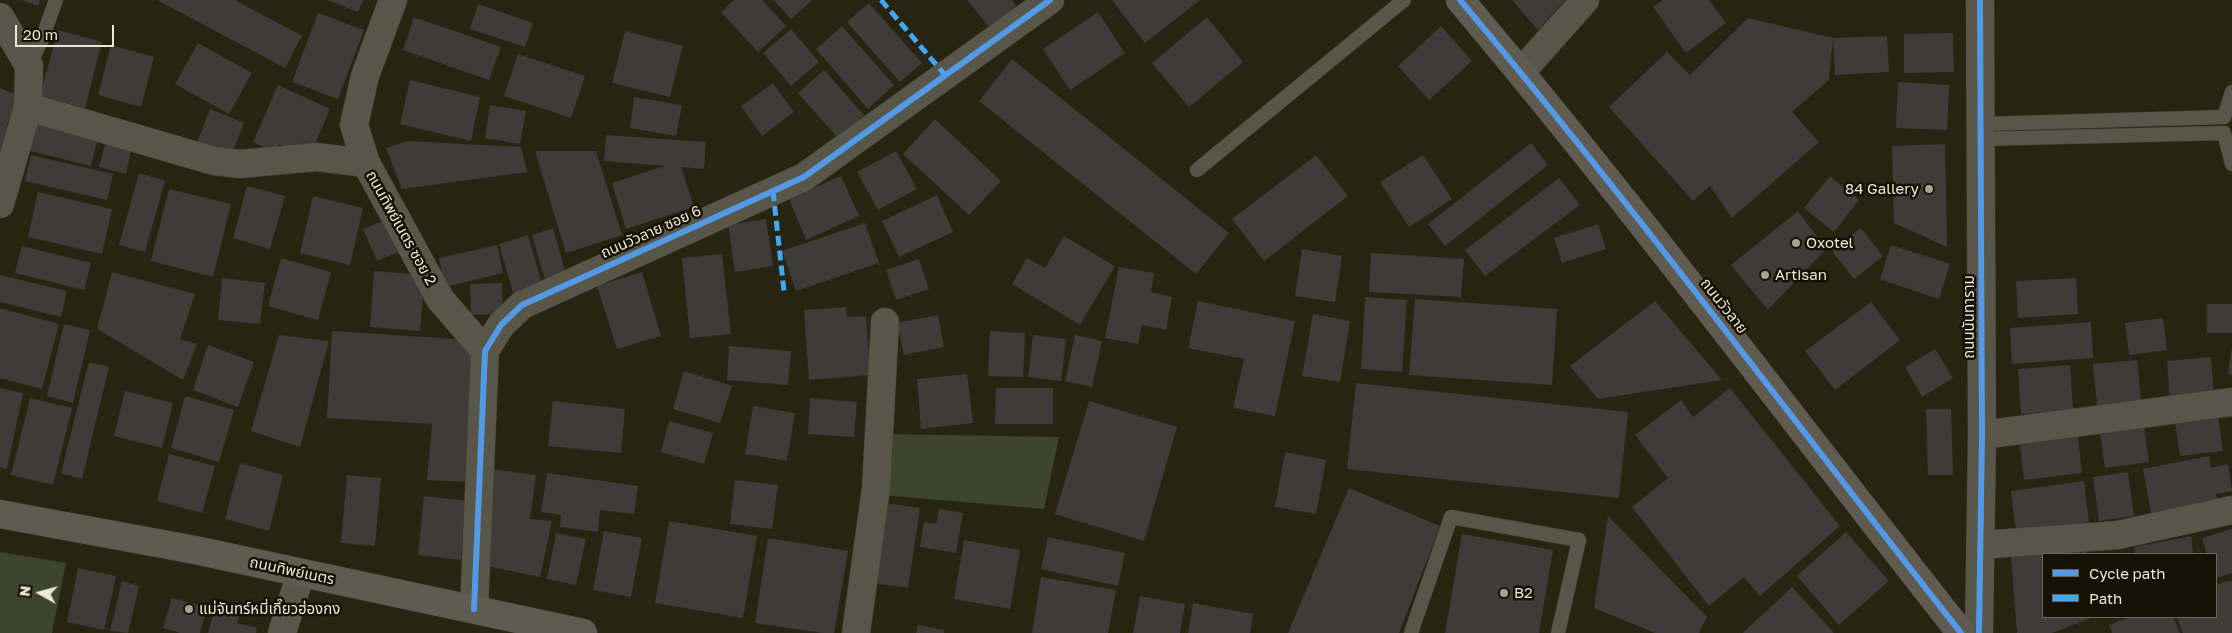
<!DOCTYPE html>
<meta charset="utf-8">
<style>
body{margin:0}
#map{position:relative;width:2232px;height:633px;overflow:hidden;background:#272411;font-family:"Golos Text",sans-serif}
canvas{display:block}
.legend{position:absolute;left:2042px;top:553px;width:175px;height:65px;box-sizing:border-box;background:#151205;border:1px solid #6b6858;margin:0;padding:6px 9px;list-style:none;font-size:15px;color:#ebe8d5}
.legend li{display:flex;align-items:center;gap:10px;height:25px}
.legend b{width:25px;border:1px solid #6b6858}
.north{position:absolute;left:15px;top:568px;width:50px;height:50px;-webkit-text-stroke:4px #151205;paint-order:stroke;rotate:277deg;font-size:14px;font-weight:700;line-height:20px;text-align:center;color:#ebe8d5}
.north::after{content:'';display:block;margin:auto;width:18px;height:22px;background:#ebe8d5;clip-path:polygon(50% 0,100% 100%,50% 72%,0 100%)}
.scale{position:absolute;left:15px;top:25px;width:99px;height:22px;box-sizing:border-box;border:2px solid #ebe8d5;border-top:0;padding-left:6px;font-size:15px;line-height:18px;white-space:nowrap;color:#ebe8d5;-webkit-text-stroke:4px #151205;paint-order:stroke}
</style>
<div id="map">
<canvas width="2232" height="633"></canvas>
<ul class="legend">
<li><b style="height:6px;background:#5399e6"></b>Cycle path</li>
<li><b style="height:6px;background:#3fa9f5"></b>Path</li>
</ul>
<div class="north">N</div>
<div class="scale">20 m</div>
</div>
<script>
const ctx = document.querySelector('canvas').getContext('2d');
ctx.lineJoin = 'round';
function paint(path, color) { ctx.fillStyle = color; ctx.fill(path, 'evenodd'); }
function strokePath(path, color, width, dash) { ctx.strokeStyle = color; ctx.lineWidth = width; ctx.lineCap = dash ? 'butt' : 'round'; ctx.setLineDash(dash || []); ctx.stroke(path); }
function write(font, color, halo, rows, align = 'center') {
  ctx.font = font + ' "Golos Text","Noto Sans Thai",sans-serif'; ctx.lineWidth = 5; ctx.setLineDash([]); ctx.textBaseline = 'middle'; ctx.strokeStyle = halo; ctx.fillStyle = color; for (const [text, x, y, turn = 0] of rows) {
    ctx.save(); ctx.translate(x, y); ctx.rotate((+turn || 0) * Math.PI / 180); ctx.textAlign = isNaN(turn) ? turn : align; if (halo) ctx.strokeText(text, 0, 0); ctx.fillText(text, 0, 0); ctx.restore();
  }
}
paint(new Path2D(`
 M888 434 1059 437 1044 509 882 495Z
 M0 552 66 563 52 633H0Z`), '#3d452e');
paint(new Path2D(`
 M21 0H40L38 6Z
 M157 0H235L302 36 285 68Z
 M327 0H363L358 12Z
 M734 0H762L786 26 758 52 721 12Z
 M774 0H812L791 19Z
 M967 0H1012L1016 6 990 28Z
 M1112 0H1200L1145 43Z
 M1512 0H1565L1538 30Z
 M1663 0H1709L1726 23 1686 53 1653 7Z
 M869 3 922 63 900 82 847 22Z
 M478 4 533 23 525 47 470 29Z
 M1098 12 1125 53 1070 90 1043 49Z
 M318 13 364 30 338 99 292 82Z
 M414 17 501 47 489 80 403 50Z
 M1207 17 1243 62 1189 107 1152 63Z
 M1748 18 1833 38 1887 36 1889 72 1835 75 1833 38 1829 80 1792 112 1819 142 1732 218 1710 186 1693 201 1609 107 1667 52 1690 75Z
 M842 26 894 85 868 109 816 49Z
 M1441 26 1472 61 1429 100 1398 66Z
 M791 29 819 62 791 86 763 53Z
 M58 30 102 42 85 108 40 96Z
 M625 31 683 46 670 97 612 83Z
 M1953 33 1954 72 1904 73V34Z
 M198 43 252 73 229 114 175 84Z
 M111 45 154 57 141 107 98 95Z
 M518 54 585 76 571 118 504 96Z
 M1012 59 1229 233 1196 274 979 101Z
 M824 70 864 115 838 138 798 93Z
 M410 80 480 97 471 141 400 124Z
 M1898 82 1949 85 1947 130 1896 128Z
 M773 83 794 112 762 136 741 106Z
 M278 85 330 109 312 151 296 143 293 150 279 144 276 153 253 142Z
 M0 88 18 95 7 125 15 127 0 170Z
 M634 97 682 105 676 136 630 128Z
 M490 105 526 111 520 144 485 138Z
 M210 109 244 123 231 157 197 143Z
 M935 119 1001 181 969 215 903 154Z
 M34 122 98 138 91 166 27 150Z
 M606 135 706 142 704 169 681 167 694 207 626 229 612 183 665 166 604 161Z
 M407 141 521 147 527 172 402 189 386 148Z
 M1531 143 1548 165 1445 246 1428 224Z
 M105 144 131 150 126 174 99 167Z
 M1945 144 1946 188 1947 247 1894 223 1892 146Z
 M535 151H596L622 235 566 253Z
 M896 151 917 189 878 210 857 172Z
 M31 155 113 174 107 200 25 181Z
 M1316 155 1348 196 1264 261 1232 219Z
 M1423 155 1452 199 1409 227 1380 182Z
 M139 173 165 181 145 252 119 245Z
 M841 176 859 216 806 240 789 199Z
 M1830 176 1859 200 1834 232 1804 208Z
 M1559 178 1580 205 1485 276 1465 250Z
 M247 186 285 196 270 249 233 238Z
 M169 189 231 204 213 277 151 261Z
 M38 192 112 209 102 254 28 237Z
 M937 195 953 232 899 257 882 221Z
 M313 196 363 208 350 265 300 253Z
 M1798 211 1826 249 1768 310 1731 265Z
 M387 219 401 251 377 261 363 229Z
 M766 219 773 266 735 272 728 225Z
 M865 223 879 263 796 291 782 251Z
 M1598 224 1606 249 1562 263 1554 238Z
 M553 228 567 277 546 283 532 235Z
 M1861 228 1883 256 1854 279 1832 251Z
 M528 235 543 288 514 296 499 244Z
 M1064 236 1115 266 1080 325 1012 284 1027 258 1045 268Z
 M497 245 503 273 445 287 439 258Z
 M1891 245 1950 264 1939 299 1880 279Z
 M22 246 91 263 84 290 15 273Z
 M1302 249 1342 256 1335 302 1295 296Z
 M1371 253 1464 259 1461 297 1369 292Z
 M722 254 731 334 690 338 682 258Z
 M281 258 331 272 318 320 268 306Z
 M919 259 929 289 896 300 886 270Z
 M1119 267 1154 273 1151 292 1172 297 1166 330 1142 325 1138 344 1105 338Z
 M374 271 425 275 420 331 370 327Z
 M112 272 195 294 180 339 197 344 183 380 97 329Z
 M642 272 661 336 617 349 597 286Z
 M0 275 67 291 61 317 0 302Z
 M222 278 265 283 260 324 218 320Z
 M2076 278 2078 314 2018 318 2016 281Z
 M502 283 503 314 471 315 470 284Z
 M1365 297 1407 300 1402 372 1361 369Z
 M1415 299 1557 309 1552 385 1409 375Z
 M1198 301 1295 321 1275 416 1233 408 1244 359 1188 348Z
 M1655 301 1722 380 1598 399 1570 366Z
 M1871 302 1900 340 1835 390 1805 351Z
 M2207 304H2232V333H2207Z
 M846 307 847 317 866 316 870 375 809 380 804 310Z
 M0 308 59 324 42 389 0 378Z
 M1313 314 1350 321 1340 382 1302 376Z
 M938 315 944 347 904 355 897 323Z
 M2163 318 2167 350 2129 355 2125 323Z
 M2091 322 2093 358 2012 364 2010 328Z
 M64 324 90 330 73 403 47 396Z
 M332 331 457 339 474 361 467 482 427 480 432 424 327 418Z
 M990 331 1025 333 1023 377 988 376Z
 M279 335 329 341 300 447 251 431Z
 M1033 335 1066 339 1061 381 1028 377Z
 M1075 335 1102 341 1092 387 1065 381Z
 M208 345 254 362 238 407 193 390Z
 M729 346 791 351 788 385 727 380Z
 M1935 349 1953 378 1922 397 1905 367Z
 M2231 351H2232V375L2228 374Z
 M2211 357 2214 398 2170 402 2167 361Z
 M2137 360 2141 401 2097 405 2093 364Z
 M89 362 109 367 82 479 61 473Z
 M2070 365 2073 410 2021 414 2018 369Z
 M684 371 732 386 720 423 673 409Z
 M967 374 973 423 921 429 917 379Z
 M1356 383 1628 412 1619 498 1347 469Z
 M0 388 23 393 7 469 0 467Z
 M996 388H1053V424H995Z
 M1730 388 1840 526 1760 596 1744 577 1709 606 1632 507 1668 478 1635 435 1681 400 1693 417Z
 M125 391 173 403 162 448 114 436Z
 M185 396 234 410 219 462 171 448Z
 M30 398 72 408 53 485 11 475Z
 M810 398 857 402 854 437 808 434Z
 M553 401 625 409 621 453 548 446Z
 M1089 401 1177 427 1144 541 1055 514Z
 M753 406 795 413 787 461 745 454Z
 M1926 409H1951L1953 475H1928Z
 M2217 409 2223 451 2180 456 2174 415Z
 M2143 420 2149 462 2105 468 2099 427Z
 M669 421 713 433 704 464 661 452Z
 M2077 431 2082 473 2024 480 2019 438Z
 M1285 452 1326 460 1316 514 1275 507Z
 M169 454 215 466 202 513 157 501Z
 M2209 456 2211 468 2228 464 2232 491 2216 494 2218 505 2152 518 2143 469Z
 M240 463 283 475 269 531 225 519Z
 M492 469 536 475 530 519 552 521 540 577 487 566Z
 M2128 472 2134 516 2099 521 2093 477Z
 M547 473 638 486 634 514 600 510 598 532 560 527 561 515 541 512Z
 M347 475 381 478 375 546 341 543Z
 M735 480 778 485 772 529 730 524Z
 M2084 481 2089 522 2016 532 2011 491Z
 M1349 488 1440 526 1399 633H1288Z
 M424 496 468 501 461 560 418 555Z
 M885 503 920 508 908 588 873 583Z
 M939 509 963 513 956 553 920 547 924 522 936 524Z
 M1608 516 1707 617 1699 633H1655L1594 608Z
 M669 521 757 536 743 618 655 603Z
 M2232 529V573L2216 578V554H2207L2202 538Z
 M604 531 642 538 631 597 593 590Z
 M1846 532 1889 581 1839 625 1797 576Z
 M556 533 586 539 576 585 547 579Z
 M1462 534 1553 550 1539 633H1445Z
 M2191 536 2193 554H2135L2134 547Z
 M1048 537 1125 553 1118 586 1041 569Z
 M768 538 848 551 834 633H822L755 623Z
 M964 540 1020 550 1010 609 954 599Z
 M2086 551V554H2064V553Z
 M2043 554V617H2094L2052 633H2017L2011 556Z
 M78 568 116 576 104 630 67 622Z
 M1041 577 1116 590 1108 633H1032Z
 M2232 580V633H2183L2177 617H2216V585Z
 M122 581 139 586 128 633 110 631Z
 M1792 587 1834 633H1743Z
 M1140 596 1185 604 1180 633H1133Z
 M172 598 207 607 200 633H180L163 628Z
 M217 602 241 609 237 623 257 628 256 633H208Z
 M1193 603 1253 614 1250 633H1188Z
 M2130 617H2173L2180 633H2112L2109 625Z
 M918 625 944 630V633H916Z`), '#3e3b39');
const lane = new Path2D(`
 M29 66 42 39 56 0
 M1981 124 2224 117 2232 92
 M1981 139 2224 133 2232 164
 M1197 170 1404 0
 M1411 633 1451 517 1579 540 1558 633`);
const street = new Path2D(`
 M0 17 29 66 28 107 0 204
 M1521 72 1585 0
 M28 107 214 161 240 164 316 157 366 163 440 299 485 351
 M366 163 354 125 365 76 393 0
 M1982 435 2232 402
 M1981 545 2118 535 2232 510
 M474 609 485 351 501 325 522 305 804 177 1050 0
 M282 633 301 573
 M856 633 876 488 885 322
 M1979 633 1982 435 1980 0`);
const secondary = new Path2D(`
 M1460 0C1634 206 1794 422 1961 633
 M0 514 195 550 583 633`);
strokePath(lane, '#403d30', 15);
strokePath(street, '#403d30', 29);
strokePath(secondary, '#403d30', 29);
strokePath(lane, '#585649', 14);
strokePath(street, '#585649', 28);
strokePath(secondary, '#605b50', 28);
strokePath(new Path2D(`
 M881 0 945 75
 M773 191 784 291`), '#3fa9f5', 5, [10, 5]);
strokePath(new Path2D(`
 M1460 0C1634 206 1794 422 1961 633
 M474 609 485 351 501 325 522 305 804 177 1050 0
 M1979 633 1982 435 1980 0`), '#5399e6', 6);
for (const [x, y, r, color] of [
 [1929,189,5,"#a6a390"],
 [1796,243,5,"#a6a390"],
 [1765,275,5,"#a6a390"],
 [1504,593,5,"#a6a390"],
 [189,609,5,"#a6a390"]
]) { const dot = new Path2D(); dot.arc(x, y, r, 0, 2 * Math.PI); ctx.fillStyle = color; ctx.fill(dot); strokePath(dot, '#151205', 2); }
write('15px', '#ebe8d5', '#151205', [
 ["84 Gallery",1919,189,"right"],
 ["Oxotel",1806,243],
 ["Artisan",1775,275],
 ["B2",1514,593],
 ["แม่จันทร์หมี่เกี๊ยวฮ่องกง",199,609]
], 'left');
write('15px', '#ebe8d5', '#151205', [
 ["ถนนทิพย์เนตร ซอย 2",401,228,61],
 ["ถนนวัวลาย ซอย 6",651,232,-24],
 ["ถนนวัวลาย",1724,306,52],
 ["ถนนนันทาราม",1969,317,-90],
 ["ถนนทิพย์เนตร",292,571,12]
]);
</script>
